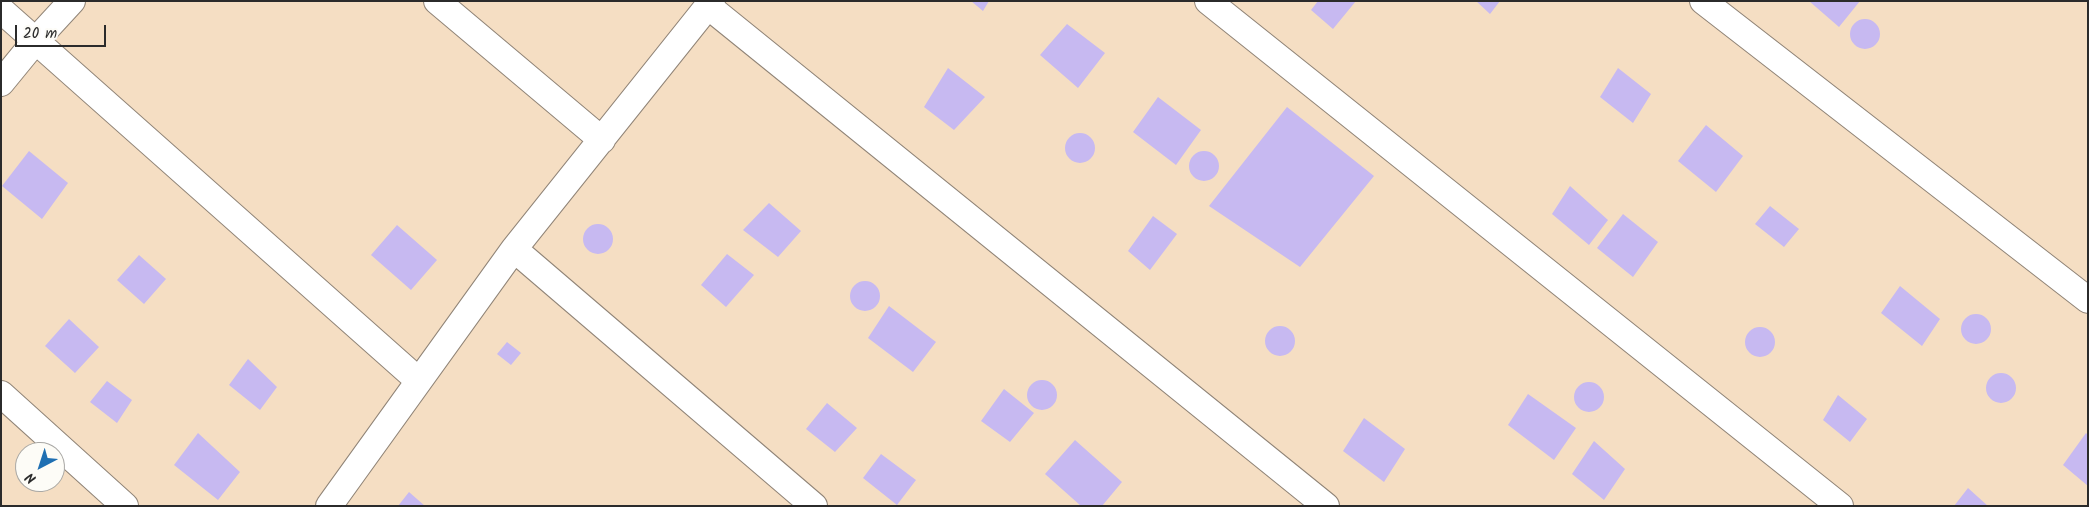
<!DOCTYPE html>
<style>
body{margin:0}
#map{position:relative;width:2089px;height:507px;overflow:hidden;background:#f5dec3;font-family:Kalam,sans-serif}
canvas{display:block}
.frame{position:absolute;inset:0;border:2px solid #2b2b2b;pointer-events:none}
.north{position:absolute;left:15px;top:442px;width:50px;height:50px;box-sizing:border-box;background:#fdfcf7;border:1px solid #a9a8a5;border-radius:50%;rotate:220deg;font-size:14px;font-weight:700;line-height:20px;text-align:center;color:#2b2b2b}
.north::after{content:'';display:block;margin:auto;width:18px;height:22px;background:#1f6fb2;clip-path:polygon(50% 0,100% 100%,50% 72%,0 100%)}
.scale{position:absolute;left:15px;top:25px;width:91px;height:22px;box-sizing:border-box;border:2px solid #2b2b2b;border-top:0;padding-left:6px;font-size:15px;line-height:18px;white-space:nowrap;color:#2b2b2b;-webkit-text-stroke:4px #fdfcf7;paint-order:stroke}
</style>
<div id="map">
<canvas width="2089" height="507"></canvas>
<div class="frame"></div>
<div class="north">N</div>
<div class="scale">20 m</div>
</div>
<script>
const ctx = document.querySelector('canvas').getContext('2d');
ctx.lineJoin = 'round';
function paint(path, color) { ctx.fillStyle = color; ctx.fill(path, 'evenodd'); }
function strokePath(path, color, width, dash) { ctx.strokeStyle = color; ctx.lineWidth = width; ctx.lineCap = dash ? 'butt' : 'round'; ctx.setLineDash(dash || []); ctx.stroke(path); }
paint(new Path2D(`
 M971 1H989L983 11Z
 M1318 1H1356L1333 29 1311 10Z
 M1476 1H1500L1490 14Z
 M1809 1H1860L1839 27Z
 M1850 34a15 15 0 1 1 30 0a15 15 0 1 1-30 0Z
 M1067 24 1105 53 1078 88 1040 55Z
 M948 68 985 97 954 130 924 107Z
 M1618 68 1651 94 1633 123 1600 97Z
 M1158 97 1201 130 1176 165 1133 132Z
 M1287 107 1374 176 1300 267 1209 206Z
 M1706 125 1743 156 1716 192 1678 161Z
 M1065 148a15 15 0 1 1 30 0a15 15 0 1 1-30 0Z
 M1189 166a15 15 0 1 1 30 0a15 15 0 1 1-30 0Z
 M29 151 68 183 42 219 2 186Z
 M1570 186 1608 220 1589 245 1552 214Z
 M769 203 801 231 778 257 743 230Z
 M1770 206 1799 229 1784 247 1755 224Z
 M1623 214 1658 242 1633 277 1597 248Z
 M1153 216 1177 234 1150 270 1128 251Z
 M583 239a15 15 0 1 1 30 0a15 15 0 1 1-30 0Z
 M397 225 437 260 411 290 371 255Z
 M727 254 754 275 726 307 701 285Z
 M139 255 166 279 144 304 117 280Z
 M850 296a15 15 0 1 1 30 0a15 15 0 1 1-30 0Z
 M1900 286 1940 319 1922 346 1881 313Z
 M889 306 936 342 913 372 868 338Z
 M1961 329a15 15 0 1 1 30 0a15 15 0 1 1-30 0Z
 M69 319 99 347 75 373 45 346Z
 M1265 341a15 15 0 1 1 30 0a15 15 0 1 1-30 0Z
 M1745 342a15 15 0 1 1 30 0a15 15 0 1 1-30 0Z
 M507 342 521 353 511 365 497 354Z
 M248 359 277 387 260 410 229 385Z
 M1986 388a15 15 0 1 1 30 0a15 15 0 1 1-30 0Z
 M1027 395a15 15 0 1 1 30 0a15 15 0 1 1-30 0Z
 M107 381 132 400 117 423 90 402Z
 M1574 397a15 15 0 1 1 30 0a15 15 0 1 1-30 0Z
 M1004 389 1034 413 1010 442 981 421Z
 M1528 394 1576 428 1554 460 1508 425Z
 M1838 395 1867 419 1850 442 1823 420Z
 M827 403 857 428 835 452 806 429Z
 M1364 418 1405 449 1384 482 1343 451Z
 M198 433 240 472 218 500 174 465Z
 M2086 433 2088 435V486L2063 465Z
 M1075 440 1122 482 1102 506H1081L1045 474Z
 M1594 441 1625 469 1604 500 1572 474Z
 M881 454 916 480 897 505 863 478Z
 M1968 488 1988 506H1954Z
 M409 492 425 506H398Z`), '#c7b9f1');
const street = new Path2D(`
 M437 1 602 140
 M1208 1 1840 506
 M1703 1 2088 300
 M708 6 1326 506
 M1 10 419 381
 M1 83 37 39 72 1
 M514 249 814 506
 M1 394 125 506
 M329 506 514 249 712 1`);
strokePath(street, '#908477', 28);
strokePath(street, '#fff', 26);
</script>
